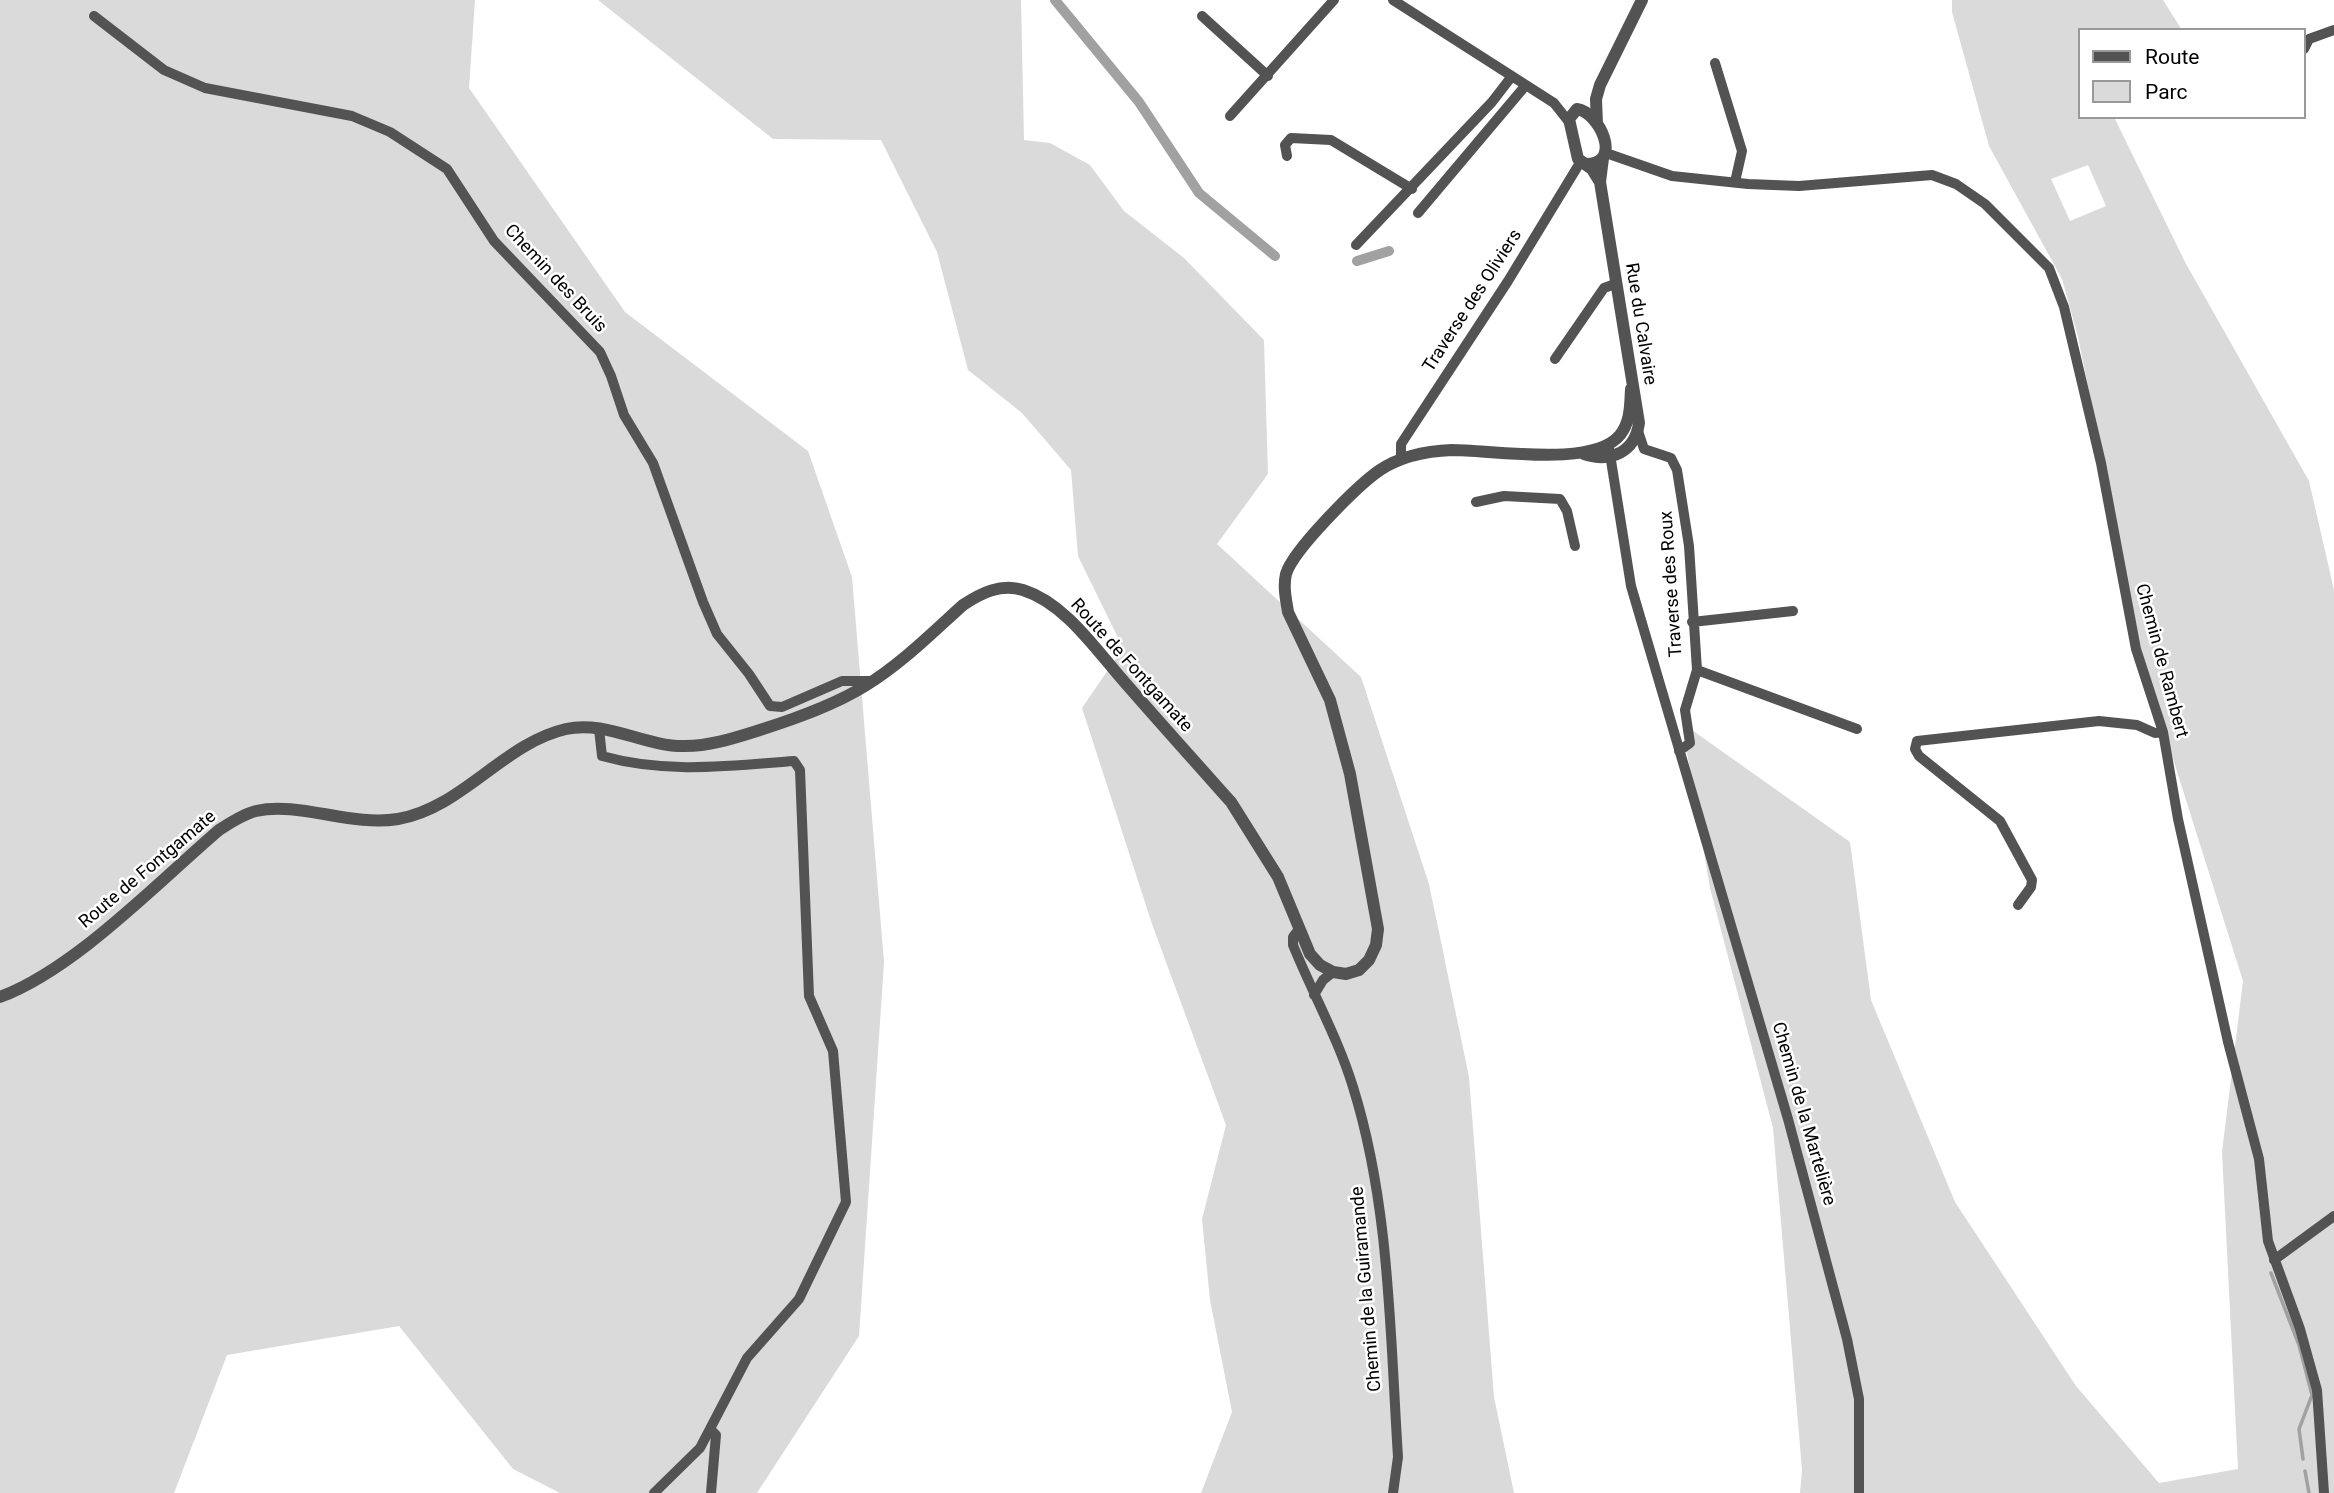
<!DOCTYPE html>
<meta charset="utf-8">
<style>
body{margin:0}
#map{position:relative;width:2334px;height:1493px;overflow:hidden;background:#fff;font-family:Roboto,sans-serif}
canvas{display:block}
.legend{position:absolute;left:2078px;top:28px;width:228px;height:91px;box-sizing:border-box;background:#fff;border:2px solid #999;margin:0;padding:9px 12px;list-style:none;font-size:21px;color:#000}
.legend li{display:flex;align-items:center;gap:14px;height:35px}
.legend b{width:35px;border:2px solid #999}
</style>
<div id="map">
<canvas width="2334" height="1493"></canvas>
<ul class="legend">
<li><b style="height:9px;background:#535353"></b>Route</li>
<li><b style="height:19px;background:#dadada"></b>Parc</li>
</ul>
</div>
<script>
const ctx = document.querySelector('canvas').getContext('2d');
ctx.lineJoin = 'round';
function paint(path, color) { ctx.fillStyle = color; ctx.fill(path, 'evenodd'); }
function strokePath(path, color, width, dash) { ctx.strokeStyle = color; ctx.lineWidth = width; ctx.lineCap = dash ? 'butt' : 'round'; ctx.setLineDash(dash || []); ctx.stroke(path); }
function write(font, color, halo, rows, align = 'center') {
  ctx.font = font + ' Roboto,sans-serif'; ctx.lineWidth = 5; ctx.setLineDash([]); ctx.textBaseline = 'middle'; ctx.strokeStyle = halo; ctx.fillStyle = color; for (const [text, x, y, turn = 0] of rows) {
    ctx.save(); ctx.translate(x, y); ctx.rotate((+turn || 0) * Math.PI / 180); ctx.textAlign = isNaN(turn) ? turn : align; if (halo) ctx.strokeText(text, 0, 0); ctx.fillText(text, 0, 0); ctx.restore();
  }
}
paint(new Path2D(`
 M0 0H475L469 88 625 312 808 451 852 577 884 962 859 1336 757 1493H560L513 1469 399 1326 227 1355 174 1493H0Z
 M598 0H1021L1024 140 1050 143 1090 165 1124 211 1184 258 1264 340 1268 474 1217 544 1361 677 1429 884 1469 1077 1494 1397 1514 1493H1201L1232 1412 1210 1300 1202 1219 1226 1125 1152 924 1082 708 1123 648 1078 556 1071 470 1022 413 968 370 937 252 881 140 773 139Z
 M1952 0H2163L2182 30H2080V117H2114L2185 262 2309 481 2334 590V1493H1800L1802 1470 1773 1128 1710 888 1682 723 1850 842 1871 1000 1955 1202 2076 1386 2159 1483 2238 1469 2222 1152 2243 981 2146 673 2078 337 2062 279 1989 146 1952 12ZM2088 165 2106 206 2070 221 2051 179Z`), '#dadada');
strokePath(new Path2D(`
 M2271 1273 2299 1345 2312 1395 2299 1429 2303 1459
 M2305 1471 2309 1493`), '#a1a1a1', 3.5);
strokePath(new Path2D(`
 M1055 0 1139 102 1199 193 1275 256
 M1357 261 1389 251`), '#a1a1a1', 10);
strokePath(new Path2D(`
 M1393 0 1554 103 1569 122
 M94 16 164 70 205 88 352 116 390 132 447 169 494 241 600 352 611 376 624 415 653 463 703 602 717 634 749 674 770 706 782 707 842 681H873
 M1202 16 1268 76
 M2304 49 2309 39 2334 30
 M1715 63 1742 151 1735 182
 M1230 116 1334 0
 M1606 153 1672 176 1748 184 1799 186 1932 175 1956 184 1985 204 2049 268 2064 307 2101 463 2136 649 2163 732 2178 819 2228 1042 2259 1159 2268 1241 2300 1329 2317 1390 2324 1493
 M1287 156 1285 145 1291 138 1331 140 1412 189
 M1418 213 1526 85
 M1356 245 1492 102 1512 76
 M1555 359 1604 288 1615 284
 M1638 431 1644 449 1671 458 1677 470 1689 546 1697 670 1685 710 1690 743 1679 751
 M1609 448 1631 586 1788 1119 1847 1339 1859 1399V1493
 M1401 460V444L1508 281 1581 161
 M1476 502 1504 496 1560 499 1567 511 1575 546
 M1692 622 1793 611
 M1697 670 1857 729
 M599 729 602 756C666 774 728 766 794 761L800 770 809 996 833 1051 846 1202 799 1299 747 1358 700 1448 654 1493
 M2018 905 2031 887 2032 880 2000 821 1919 756 1915 749 1917 741 2099 721 2137 725 2155 733 2163 732
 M1299 929 1293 937V945C1312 992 1338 1038 1353 1087 1390 1205 1390 1334 1398 1457L1393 1493
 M1314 995 1323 980 1333 972
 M2274 1260 2334 1216
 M710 1429 716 1435 711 1493`), '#535353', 10);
strokePath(new Path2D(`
 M1597 124 1596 99 1600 85 1642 0
 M1586 164C1624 164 1599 112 1577 109L1569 119 1578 159 1592 169 1600 182
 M1584 454C1611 463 1635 452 1639 423L1600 182 1603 158
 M0 997C75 969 157 883 219 830 230 823 243 814 256 811 299 801 351 827 398 819 462 808 504 743 566 729 606 720 645 747 685 746 712 746 737 737 763 729 797 718 834 705 865 686 901 664 932 633 963 605 981 593 1001 583 1023 590 1067 604 1098 653 1128 686 1162 725 1197 764 1231 802L1278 877 1310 954 1320 965 1333 972 1346 974 1359 970 1369 960 1376 945 1378 929 1350 774 1330 700 1288 612C1286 599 1283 587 1286 574 1293 550 1358 485 1380 470 1401 456 1427 451 1452 450 1493 450 1593 468 1620 435 1631 421 1630 405 1631 389`), '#535353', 12);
write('18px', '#000', '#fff', [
 ["Chemin des Bruis",555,279,47],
 ["Traverse des Oliviers",1473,301,-57],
 ["Rue du Calvaire",1640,324,81],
 ["Traverse des Roux",1672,584,-94],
 ["Chemin de Rambert",2161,661,75],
 ["Route de Fontgamate",1131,666,48],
 ["Route de Fontgamate",148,870,-40],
 ["Chemin de la Martelière",1803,1114,74],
 ["Chemin de la Guiramande",1367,1289,-95]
]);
</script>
